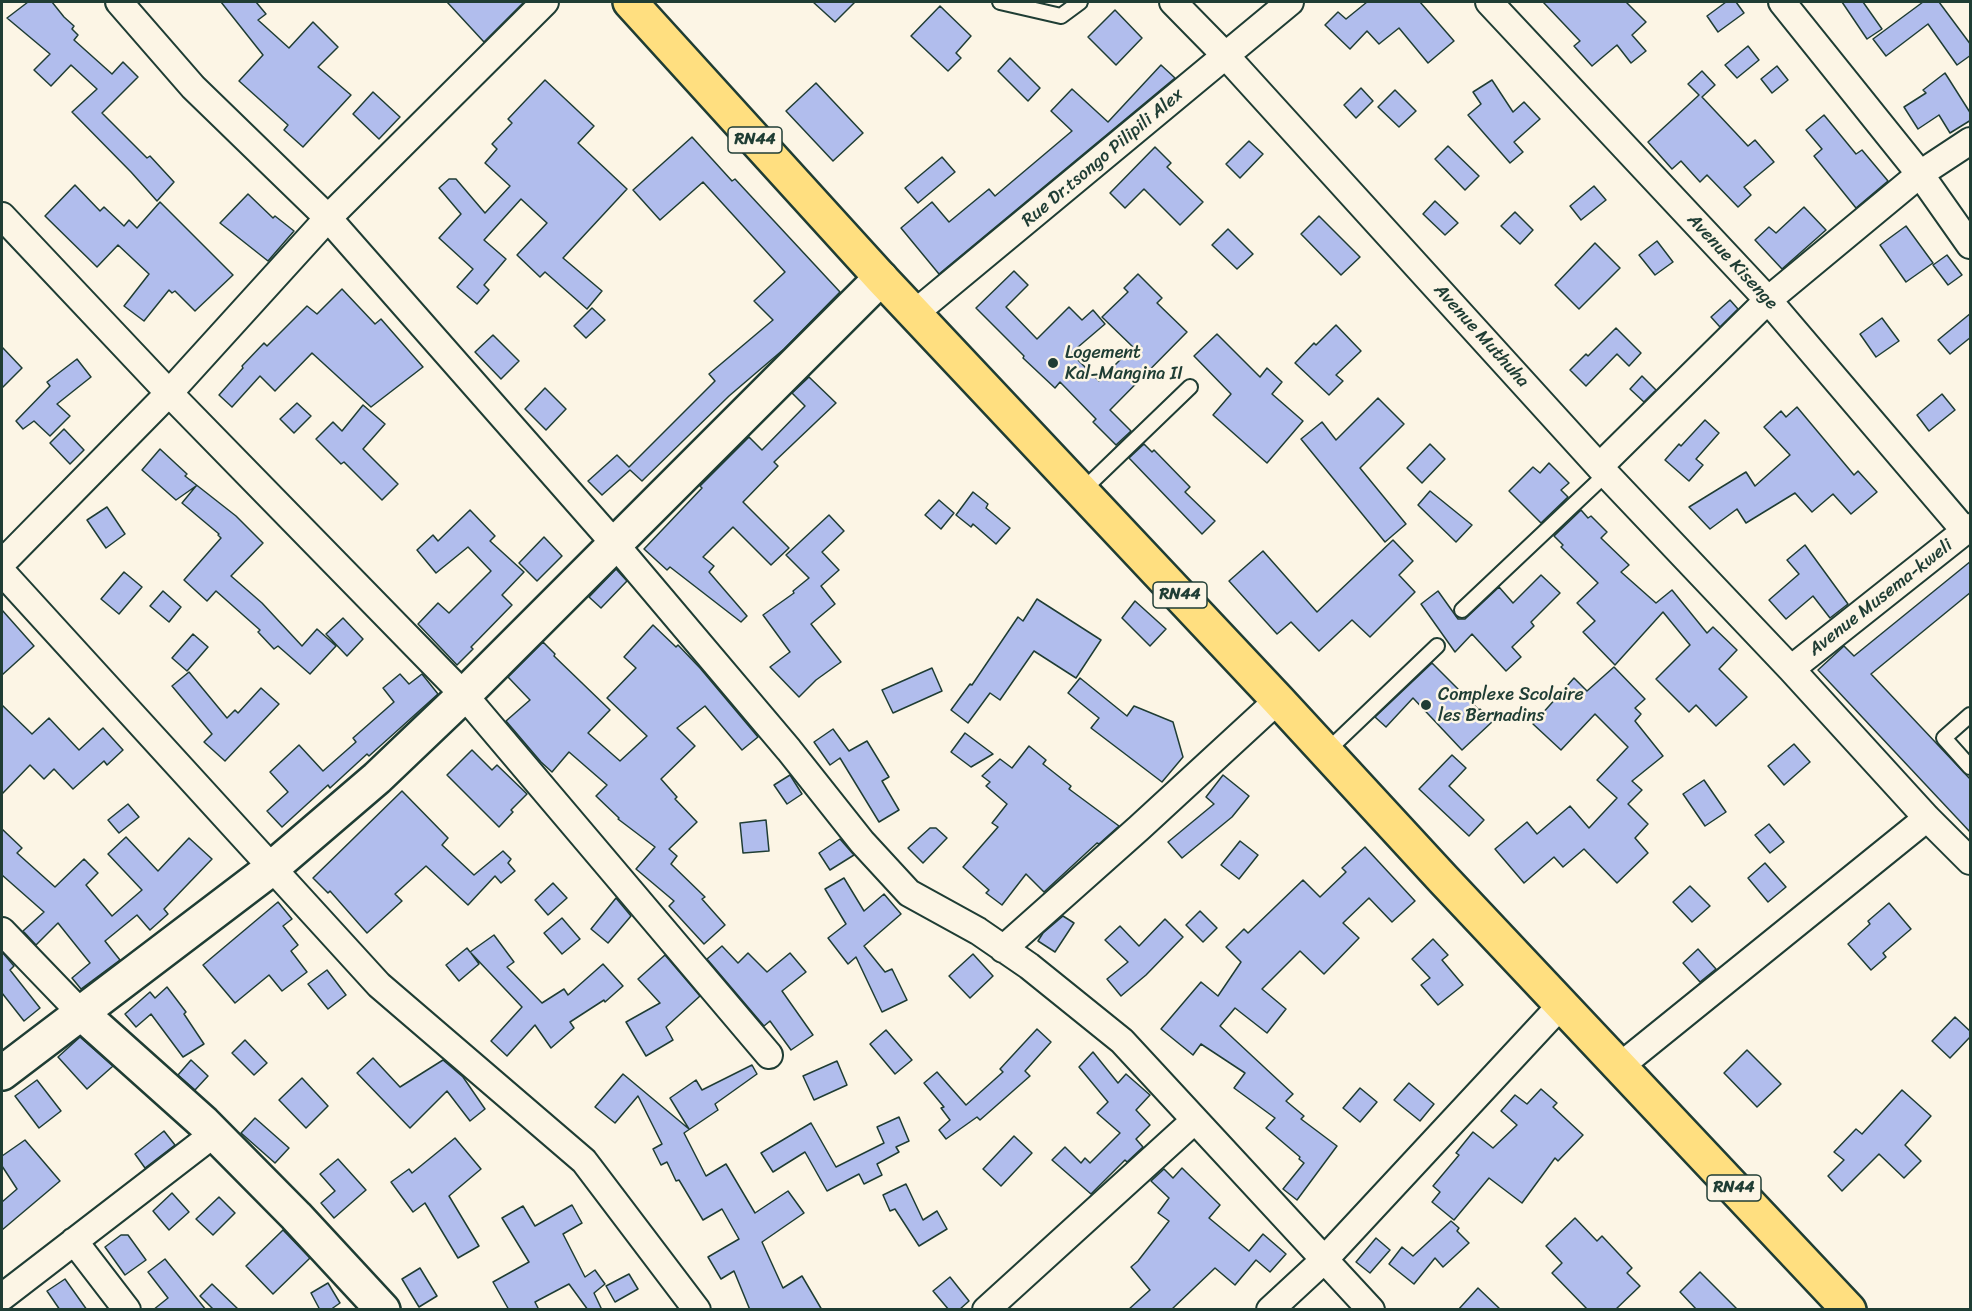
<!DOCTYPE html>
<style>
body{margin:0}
#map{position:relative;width:1972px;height:1311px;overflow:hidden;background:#fcf5e5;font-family:Sriracha,sans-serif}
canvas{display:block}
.frame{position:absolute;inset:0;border:3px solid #1f3d34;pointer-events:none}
</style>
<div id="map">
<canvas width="1972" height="1311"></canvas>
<div class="frame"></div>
</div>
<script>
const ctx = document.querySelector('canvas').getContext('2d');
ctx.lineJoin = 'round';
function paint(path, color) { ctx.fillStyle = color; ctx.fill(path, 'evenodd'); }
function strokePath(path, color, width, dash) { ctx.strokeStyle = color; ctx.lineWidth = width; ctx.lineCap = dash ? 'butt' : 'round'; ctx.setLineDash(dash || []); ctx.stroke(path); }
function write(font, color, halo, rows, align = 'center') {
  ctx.font = font + ' Sriracha,sans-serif'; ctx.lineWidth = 5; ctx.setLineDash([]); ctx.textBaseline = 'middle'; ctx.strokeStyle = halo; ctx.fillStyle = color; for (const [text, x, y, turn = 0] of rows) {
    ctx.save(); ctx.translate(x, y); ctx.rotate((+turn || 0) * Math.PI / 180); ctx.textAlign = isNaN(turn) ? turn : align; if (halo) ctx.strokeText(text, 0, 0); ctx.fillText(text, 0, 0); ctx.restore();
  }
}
const building = new Path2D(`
 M28 2H52L64 17 74 26 72 29 78 35 74 40 112 74 123 62 138 77 102 113 147 158 150 156 174 182 157 201 131 172 72 112 97 89 71 65 51 86 34 70 50 54 7 18Z
 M221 2H256L266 14 258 20 289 48 313 22 338 47 318 67 351 95 303 147 284 130 288 125 239 81 263 55Z
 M447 2H524L484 42Z
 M813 2H855L835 22Z
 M1367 2H1420L1454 41 1428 63 1399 28 1379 44 1367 31 1350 49 1325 25 1338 12 1346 19Z
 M1543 2H1626L1646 22 1632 35 1646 51 1631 63 1617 45 1592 66 1574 46 1580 41Z
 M1726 2H1736L1744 13 1718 32 1707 16Z
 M1842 2H1863L1882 29 1867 39Z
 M1923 2H1939L1971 45V55L1957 65 1928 24 1886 56 1873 39Z
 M940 6 971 36 956 53 961 58 948 71 911 36Z
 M1115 10 1142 38 1116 65 1088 37Z
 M1748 46 1759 60 1737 78 1725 65Z
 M1010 58 1040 88 1028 101 998 71Z
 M1161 65 1175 78 939 274 901 228 932 202 949 222 989 189 995 196 1072 131 1051 111 1072 89 1108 122Z
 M1777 66 1788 80 1772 93 1761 79Z
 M1702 71 1715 85 1702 97 1748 146 1755 140 1774 162 1744 187 1751 195 1738 207 1707 175 1700 182 1681 161 1672 169 1648 142 1699 95 1688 84Z
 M1945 73 1971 114V120L1950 133 1939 115 1918 129 1904 107 1926 93 1923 90Z
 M545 80 594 126 578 143 627 189 563 258 602 291 587 309 545 272 540 277 517 255 547 223 521 199 484 240 506 259 484 285 489 290 477 304 457 287 473 269 439 238 461 214 439 188 449 179H456L485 213 510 186 485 163 497 149 492 144 512 123 508 119Z
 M1492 80 1513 112 1524 102 1540 119 1514 142 1523 152 1510 163 1468 115 1481 104 1473 92Z
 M816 83 863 133 833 161 786 111Z
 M1361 88 1373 101 1356 118 1344 105Z
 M1395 90 1416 111 1399 127 1378 107Z
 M373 92 400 117 379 139 353 114Z
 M1824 115 1856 154 1862 150 1888 181 1856 208 1814 156 1822 149 1806 130Z
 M692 137 732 181 735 179 840 292 784 349 729 396 642 481 630 470 602 495 588 481 617 455 629 467 715 381 709 374 773 320 754 301 785 272 703 182 660 220 633 190Z
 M1249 141 1263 154 1240 178 1226 164Z
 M1448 146 1479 176 1465 190 1435 159Z
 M1155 147 1171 163 1167 167 1203 202 1180 225 1144 189 1125 208 1110 193Z
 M942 157 955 172 918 203 905 188Z
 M75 185 100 211 104 207 124 226 129 220 137 228 160 202 233 275 195 311 175 291 172 293 169 290 144 321 124 306 149 274 118 245 97 267 45 216Z
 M1594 186 1606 200 1581 220 1570 206Z
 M248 194 273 218 275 216 294 231 268 261 220 223Z
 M1435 201 1458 223 1445 235 1423 214Z
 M1804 207 1826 230 1782 269 1755 240 1769 227 1776 233Z
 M1515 212 1533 230 1520 244 1501 226Z
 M1319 216 1360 257 1341 275 1301 234Z
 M1906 226 1933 263 1906 282 1880 245Z
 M1228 229 1253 254 1237 269 1212 245Z
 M1657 241 1673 262 1655 275 1639 255Z
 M1595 243 1620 268 1579 309 1555 285Z
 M1947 255 1962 275 1948 285 1933 265Z
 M1014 271 1028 285 1006 307 1037 339 1069 307 1082 320 1093 310 1105 324 1071 353 1099 381 1133 347 1102 317 1128 292 1124 288 1138 274 1162 298 1157 303 1187 332 1110 410 1131 431 1116 445 1093 422 1096 419 1060 382 1055 388 1023 358 1024 356 976 308Z
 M342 289 375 324 381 319 423 367 371 407 312 353 275 391 260 376 232 407 219 395 243 368 242 366 264 343 267 346 307 306 317 314Z
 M1730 300 1738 309 1720 327 1711 317Z
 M592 308 605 320 586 338 574 326Z
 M1971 313V337L1950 354 1938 340Z
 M1882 318 1899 341 1876 357 1860 334Z
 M1336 325 1361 351 1336 375 1343 381 1329 395 1295 363 1314 343 1316 345Z
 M1616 328 1641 353 1629 366 1617 354 1586 386 1570 370 1586 354 1588 356Z
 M1217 334 1260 377 1267 368 1282 382 1272 394 1303 421 1267 463 1213 415 1231 394 1194 356Z
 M493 335 519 361 501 379 475 352Z
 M2 347 22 368 2 388Z
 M77 359 91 377 57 404 70 416 50 436 34 421 23 429 16 421 50 386 47 382Z
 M1642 376 1656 390 1644 402 1630 389Z
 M809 377 836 403 774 462 778 466 743 502 789 548 771 565 733 527 703 557 714 566 709 572 747 616 741 622 670 567 667 570 644 549 702 488 700 486 749 437 762 450 805 406 792 393Z
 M545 388 566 409 546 430 525 409Z
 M1942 394 1955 410 1929 431 1917 415Z
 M1378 398 1404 424 1360 468 1406 524 1385 542 1301 439 1322 422 1336 440Z
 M297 403 311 416 294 433 280 419Z
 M363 405 385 424 363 449 398 484 382 500 344 462 341 464 316 439 333 422 342 431Z
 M1797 407 1854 475 1858 471 1877 492 1851 514 1833 494 1812 512 1795 493 1746 523 1737 509 1710 529 1689 507 1746 472 1755 486 1790 455 1764 427 1781 411 1786 417Z
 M1705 420 1719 433 1696 459 1703 465 1689 481 1665 460 1679 444 1681 446Z
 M64 429 84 450 70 464 50 443Z
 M1144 444 1152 452 1154 450 1190 487 1185 492 1215 521 1202 534 1129 458Z
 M1430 444 1445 459 1422 483 1407 468Z
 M160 449 187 474 185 476 236 516 263 543 231 576 262 603 302 646 317 629 336 646 310 674 278 646 274 649 258 632 260 630 216 591 207 601 184 580 221 538 218 535 219 534 182 503 196 486 176 500 142 470Z
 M1549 463 1569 483 1561 490 1568 497 1541 523 1509 491 1533 467 1540 473Z
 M1430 491 1472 525 1456 542 1418 505Z
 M973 492 988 504 986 508 1010 528 996 544 973 524 971 527 956 515Z
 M939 500 954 513 941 529 925 515Z
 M107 507 125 534 106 548 87 520Z
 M470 510 495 536 490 541 524 572 502 595 512 605 471 647 473 649 457 665 418 624 438 603 449 613 491 571 468 547 436 573 417 550 433 535 438 541Z
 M1581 510 1588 518 1591 516 1607 532 1601 538 1629 565 1621 572 1656 603 1672 590 1707 633 1713 627 1737 650 1719 669 1747 697 1716 726 1696 705 1689 712 1656 679 1690 645 1663 612 1615 665 1583 632 1595 621 1577 603 1598 583 1561 547 1563 545 1554 536Z
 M829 515 844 531 822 552 839 570 821 586 835 604 811 624 841 662 816 680 799 697 770 667 790 652 763 615 794 593 793 591 809 578 786 555Z
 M544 537 562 556 537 581 519 563Z
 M1393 540 1413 561 1399 575 1415 592 1370 637 1352 620 1319 651 1291 622 1277 634 1229 581 1263 551 1317 612Z
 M1805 545 1848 604 1830 618 1813 596 1786 619 1769 600 1799 574 1787 560Z
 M1971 561V592L1871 674 1971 780V833L1818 670 1844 646 1854 656Z
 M616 569 627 581 601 608 589 597Z
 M124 572 142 587 119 614 101 599Z
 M1541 575 1560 593 1531 622 1534 626 1512 647 1521 657 1506 671 1472 634 1455 652 1421 604 1438 591 1458 619H1465L1499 587 1513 603Z
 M163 591 181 607 169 622 150 606Z
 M1037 599 1101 640 1076 678 1034 651 1000 700 990 693 968 723 951 710 970 684 972 685 1018 617 1023 621Z
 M1135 601 1166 629 1150 646 1122 618Z
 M2 610 34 646 2 675Z
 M343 618 363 639 347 656 326 634Z
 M653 625 676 647 678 645 700 668 758 737 742 750 705 706 677 728 695 746 661 779 677 797 675 799 697 822 669 849 677 856 671 864 705 897 702 899 725 925 704 944 669 906 674 901 636 869 655 847 618 819 619 818 596 796 607 785 569 752 552 772 541 762 506 721 530 700 508 677 543 642 555 654 554 656 610 710 588 733 620 761 647 736 607 698 636 668 624 657Z
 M193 634 208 647 187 671 172 658Z
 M1432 663 1479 710 1480 709 1493 721 1462 750 1413 698 1386 727 1375 717Z
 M1614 667 1645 699 1635 708 1641 714 1635 721 1663 756 1632 781 1642 790 1628 804 1648 824 1635 838 1648 853 1617 883 1584 849 1563 867 1554 857 1524 883 1495 849 1527 822 1537 834 1570 806 1589 828 1617 798 1597 780 1628 747 1595 714 1561 750 1533 724 1574 678 1587 691Z
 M932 668 942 691 893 713 882 690Z
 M189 672 227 718 235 710 238 713 261 688 279 704 225 761 204 742 212 734 172 686Z
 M400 674 409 684 422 674 438 694 369 756 367 754 330 788 328 785 282 827 267 811 288 792 270 772 299 745 323 771 356 742 353 738 394 702 383 688Z
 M1080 678 1127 716 1134 706 1173 722 1183 757 1162 782 1091 728 1099 718 1068 693Z
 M2 705 32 734 49 718 79 750 103 728 123 750 107 765 104 761 73 789 54 769 44 779 30 765 2 794Z
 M833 729 849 751 867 741 889 777 882 781 899 810 879 822 840 758 830 765 814 742Z
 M965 733 993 754 971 767 951 752Z
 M1794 744 1810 762 1784 785 1768 766Z
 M1029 746 1046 760 1043 764 1071 786 1069 789 1119 826 1099 844 1097 843 1044 892 1026 874 1002 905 986 893 989 890 963 867 998 827 992 823 1007 804 986 786 990 782 982 776 1000 759 1012 768Z
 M472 750 492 770 497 765 527 794 511 810 513 812 499 827 447 775Z
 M1452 755 1466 768 1449 786 1484 820 1469 836 1419 789Z
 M790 775 802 794 787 804 774 785Z
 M1223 775 1249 796 1232 817 1182 858 1168 842 1214 804 1206 797Z
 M1704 780 1726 812 1705 826 1683 794Z
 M402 791 448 838 442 845 474 875 503 851 511 859 508 863 515 871 501 883 495 876 468 905 426 866 395 894 402 901 367 933 330 891 328 893 313 878Z
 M128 804 139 817 119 833 108 820Z
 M766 820 769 851 743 853 740 823Z
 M1769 824 1784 842 1770 853 1755 835Z
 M930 828H936L947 838 923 863 908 848Z
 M2 829 22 848 17 853 55 887 84 859 98 873 86 885 112 916 142 890 108 854 126 837 158 871 189 838 212 859 164 909 168 914 150 930 137 915 105 941 120 960 81 989 72 978 90 963 58 923 36 945 23 931 44 912 2 875Z
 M840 839 854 855 830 870 819 853Z
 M1240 841 1258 855 1239 879 1221 865Z
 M1365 847 1415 901 1392 922 1369 898 1343 923 1359 938 1324 974 1300 951 1262 989 1286 1009 1267 1033 1235 1008 1220 1026 1293 1094 1286 1101 1304 1116 1301 1119 1337 1146 1297 1200 1283 1189 1304 1163 1299 1159 1300 1157 1266 1128 1275 1118 1234 1088 1245 1073 1201 1044 1193 1055 1161 1029 1201 982 1218 996 1241 962 1226 947 1244 929 1248 933 1303 880 1320 897 1346 872 1342 868Z
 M1765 863 1786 887 1768 902 1748 878Z
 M844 878 864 911 884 894 901 914 864 946 885 972 892 969 907 1000 882 1012 856 957 848 964 828 938 846 924 825 889Z
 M553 883 567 898 548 915 535 900Z
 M1690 886 1710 906 1692 922 1673 902Z
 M616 898 631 916 608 943 591 929Z
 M278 902 292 919 283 926 298 945 291 951 307 972 282 991 269 975 235 1003 203 965Z
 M1889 903 1911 929 1883 953 1886 957 1871 970 1848 944 1870 924 1868 921Z
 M1200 911 1217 928 1203 942 1186 925Z
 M1063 916 1074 923 1055 952 1038 941 1043 933Z
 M562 918 580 939 562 954 544 933Z
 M1165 919 1183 937 1146 975 1121 996 1107 979 1128 962 1105 940 1120 926 1139 946Z
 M494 935 514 962 507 967 542 1003 564 989 568 995 603 964 623 986 605 1002 604 1000 570 1022 574 1028 551 1048 535 1025 507 1056 491 1041 522 1007 471 953 479 964 459 981 446 965 467 948 470 952Z
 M1433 939 1448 955 1442 960 1463 985 1438 1005 1421 985 1430 978 1412 959Z
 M722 946 738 963 748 953 767 972 790 953 806 972 782 991 813 1035 791 1050 770 1021 764 1026 707 959Z
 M1698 949 1716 969 1700 982 1683 963Z
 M2 952 14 966 10 970 40 1008 24 1021 2 993Z
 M973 954 993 976 970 998 949 976Z
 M665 955 700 996 666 1027 673 1040 646 1056 626 1022 660 1003 638 979Z
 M327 970 346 995 328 1009 308 984Z
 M167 987 186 1012 184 1014 204 1044 183 1057 151 1014 136 1027 125 1014 150 992 155 998Z
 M1955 1017 1971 1032V1036L1950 1058 1932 1041Z
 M1037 1029 1051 1042 1025 1071 1030 1076 980 1120 977 1117 946 1139 939 1130 950 1120 941 1108 944 1107 924 1083 937 1072 966 1105 1003 1072 1000 1069Z
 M886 1030 912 1060 895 1074 870 1044Z
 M80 1037 113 1066 87 1089 58 1057Z
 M245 1040 267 1063 254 1075 232 1053Z
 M1747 1050 1781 1084 1757 1107 1724 1073Z
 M1093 1052 1118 1083 1126 1074 1150 1095 1136 1110 1150 1125 1136 1139 1143 1147 1127 1162 1125 1160 1091 1194 1052 1160 1065 1147 1081 1163 1085 1158 1090 1163 1120 1133 1097 1113 1108 1102 1079 1067Z
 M373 1058 400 1087 443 1060 463 1077 485 1109 470 1121 447 1091 410 1128 357 1073Z
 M191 1060 208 1076 195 1090 178 1075Z
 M837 1061 847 1085 814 1100 803 1076Z
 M752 1065 757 1074 715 1104 718 1110 684 1133 706 1176 726 1164 755 1213 788 1191 804 1213 762 1242 783 1288 802 1276 822 1310H750L734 1271 721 1279 708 1257 739 1239 722 1209 703 1220 679 1180 676 1181 667 1162 661 1165 653 1149 662 1144 638 1096 615 1123 595 1107 623 1074 689 1129 670 1098 696 1080 702 1090Z
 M302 1078 328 1106 306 1128 279 1100Z
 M37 1080 61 1111 39 1128 15 1096Z
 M1409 1083 1434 1104 1420 1121 1394 1100Z
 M1360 1088 1377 1102 1360 1122 1343 1108Z
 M1541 1089 1557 1103 1553 1107 1583 1135 1558 1161 1555 1158 1522 1203 1489 1178 1454 1220 1432 1202 1440 1192 1433 1186 1459 1155 1456 1153 1473 1132 1493 1148 1517 1125 1501 1111 1515 1095 1527 1104Z
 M1902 1090 1931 1116 1905 1145 1921 1161 1904 1178 1879 1154 1842 1191 1828 1176 1844 1160 1834 1152 1856 1129 1862 1134Z
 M899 1117 909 1141 896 1147 899 1152 877 1164 882 1175 864 1184 859 1174 827 1191 805 1152 773 1172 761 1153 811 1123 836 1167 884 1143 877 1127Z
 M255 1118 289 1148 275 1163 241 1133Z
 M164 1131 175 1145 145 1168 135 1154Z
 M1014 1136 1032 1153 1001 1186 983 1169Z
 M455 1138 481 1169 449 1196 479 1246 458 1258 425 1203 413 1212 391 1182 409 1169 412 1173Z
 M25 1140 60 1181 2 1230V1202L17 1189 2 1166V1156Z
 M338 1159 366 1190 334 1218 321 1203 335 1191 320 1174Z
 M1182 1168 1220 1205 1209 1218 1249 1251 1263 1234 1286 1254 1270 1272 1256 1260 1235 1285 1215 1268 1171 1310H1128L1150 1290 1131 1267 1138 1261 1169 1221 1158 1213 1169 1198 1151 1181 1164 1169 1173 1178Z
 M906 1184 923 1220 937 1211 947 1229 919 1246 895 1209 890 1211 883 1195Z
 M172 1193 189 1212 169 1230 153 1211Z
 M219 1197 235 1213 213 1235 196 1219Z
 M572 1205 582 1223 563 1234 585 1277 595 1270 605 1284 594 1293 602 1310H588L569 1284 535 1302 539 1310H509L493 1282 529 1262 502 1218 523 1206 535 1226Z
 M1575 1218 1597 1241 1602 1236 1632 1268 1627 1273 1640 1286 1615 1310H1588L1552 1273 1562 1263 1546 1246Z
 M1451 1221 1459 1228 1457 1231 1469 1243 1443 1267 1435 1258 1414 1284 1389 1264 1402 1247 1413 1256Z
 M283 1230 310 1258 273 1294 246 1266Z
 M121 1235H128L146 1260 125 1275 105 1247Z
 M1376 1238 1390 1250 1370 1273 1356 1262Z
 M165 1259 206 1310H153L168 1298 148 1272Z
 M420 1268 437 1296 419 1307 402 1279Z
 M1700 1272 1738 1310H1697L1680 1292Z
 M629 1274 638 1289 615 1302 606 1286Z
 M950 1277 969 1301 959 1310H949L933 1291Z
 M65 1279 87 1310H60L47 1291Z
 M328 1283 340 1303 330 1310H320L311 1293Z
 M212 1284 239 1310H214L200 1296Z
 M1478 1288 1501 1310H1458Z`);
paint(building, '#b1bded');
strokePath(building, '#1f3d34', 1.5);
const lane = new Path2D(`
 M1000 2 1061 16 1080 2
 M1082 491 1190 387
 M1462 610 1606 474
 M1970 715 1944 738 1970 767
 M1326 752 1437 646`);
const street = new Path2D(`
 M119 2 193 87 328 218 614 543 789 750 862 842 909 893 978 931 1029 966 1122 1041 1371 1310
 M1173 2 1226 56 1606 474 1791 669 1927 818 1970 861
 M1489 2 1768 300 1965 531
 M1782 2 1920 174 1970 245
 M2 216 169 393 464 695 769 1055
 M915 313 1290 2
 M1600 466 1768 300 1920 174 1970 141
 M2 563 169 393 328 218 545 2
 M2 572 379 985 584 1161 697 1310
 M1791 669 1970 527
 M2 931 80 1012
 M1003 949 1139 828 1278 700
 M1619 1067 1927 818
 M74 1241 127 1310
 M2 1297 215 1133
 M986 1310 1195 1120
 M1270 1310 1324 1260 1562 1004`);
const secondary = new Path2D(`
 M80 1012 204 1123 296 1216 383 1310
 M2 1073 272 868 377 778 464 695 881 278`);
const primary = new Path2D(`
 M630 2 881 278 1278 700 1443 879 1849 1310`);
strokePath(lane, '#1f3d34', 18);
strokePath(street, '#1f3d34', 30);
strokePath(secondary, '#1f3d34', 38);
strokePath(primary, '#1f3d34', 38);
strokePath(lane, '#fcf5e5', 14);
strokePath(street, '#fcf5e5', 26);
strokePath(secondary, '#fcf5e5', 33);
strokePath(primary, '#ffdf80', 33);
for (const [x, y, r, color] of [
 [1053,363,6,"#1f3d34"],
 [1426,705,6,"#1f3d34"]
]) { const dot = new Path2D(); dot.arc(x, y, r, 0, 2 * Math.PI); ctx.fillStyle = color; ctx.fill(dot); strokePath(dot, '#fcf5e5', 2); }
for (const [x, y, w] of [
 [755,140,54],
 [1180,595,54],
 [1734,1188,54]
]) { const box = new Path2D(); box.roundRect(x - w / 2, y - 13, w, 26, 4.5); ctx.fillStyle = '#fcf5e5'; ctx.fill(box); strokePath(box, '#1f3d34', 1.5); }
write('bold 16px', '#1f3d34', null, [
 ["RN44",755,140],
 ["RN44",1180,595],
 ["RN44",1734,1188]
]);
write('18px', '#1f3d34', '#fcf5e5', [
 ["Rue Dr.tsongo Pilipili Alex",1103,158,-40],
 ["Avenue Kisenge",1732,262,47],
 ["Avenue Muthuha",1481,336,48],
 ["Avenue Musema-kweli",1881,598,-38]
]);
write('18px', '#1f3d34', '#fcf5e5', [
 ["Logement",1065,353],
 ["Kal-Mangina II",1065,374],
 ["Complexe Scolaire",1438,695],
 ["les Bernadins",1438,716]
], 'left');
</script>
